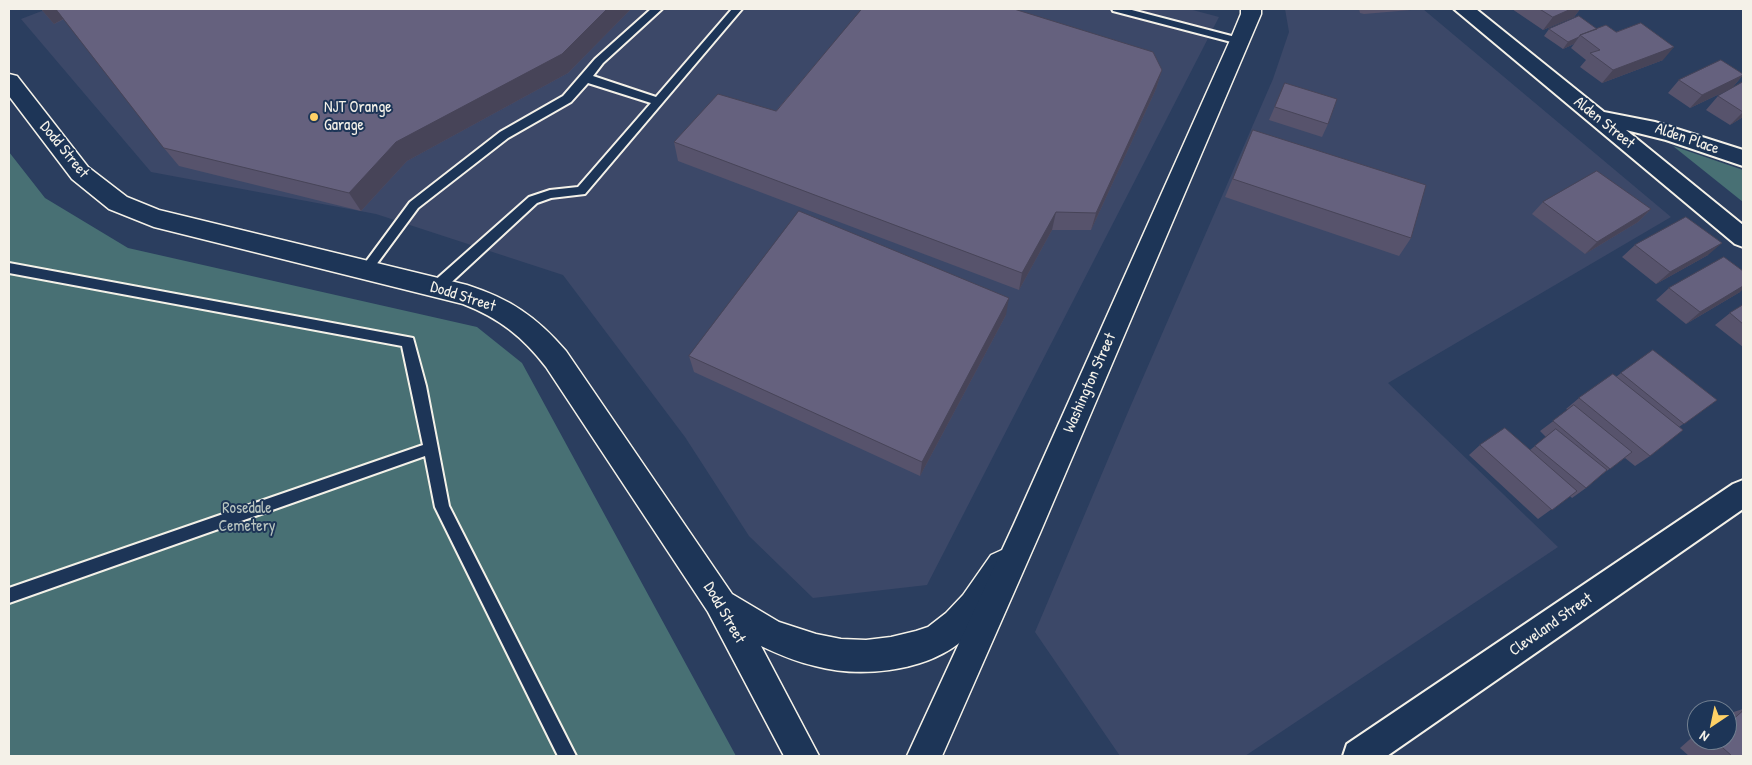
<!DOCTYPE html>
<style>
body{margin:0}
#map{position:relative;width:1752px;height:765px;overflow:hidden;background:#2b3e5f;font-family:"Patrick Hand",sans-serif}
canvas{display:block}
.frame{position:absolute;inset:0;border:10px solid #f4f1e8;pointer-events:none}
.north{position:absolute;left:1687px;top:700px;width:50px;height:50px;box-sizing:border-box;background:#1d3557;border:1px solid #738091;border-radius:50%;rotate:214deg;font-size:14px;font-weight:700;line-height:20px;text-align:center;color:#f4f1e8}
.north::after{content:'';display:block;margin:auto;width:18px;height:22px;background:#ffd166;clip-path:polygon(50% 0,100% 100%,50% 72%,0 100%)}
</style>
<div id="map">
<canvas width="1752" height="765"></canvas>
<div class="frame"></div>
<div class="north">N</div>
</div>
<script>
const ctx = document.querySelector('canvas').getContext('2d');
ctx.lineJoin = 'round';
function paint(path, color) { ctx.fillStyle = color; ctx.fill(path, 'evenodd'); }
function strokePath(path, color, width, dash) { ctx.strokeStyle = color; ctx.lineWidth = width; ctx.lineCap = dash ? 'butt' : 'round'; ctx.setLineDash(dash || []); ctx.stroke(path); }
function write(font, color, halo, rows, align = 'center') {
  ctx.font = font + ' "Patrick Hand",sans-serif'; ctx.lineWidth = 4; ctx.setLineDash([]); ctx.textBaseline = 'middle'; ctx.strokeStyle = halo; ctx.fillStyle = color; for (const [text, x, y, turn = 0] of rows) {
    ctx.save(); ctx.translate(x, y); ctx.rotate((+turn || 0) * Math.PI / 180); ctx.textAlign = isNaN(turn) ? turn : align; if (halo) ctx.strokeText(text, 0, 0); ctx.fillText(text, 0, 0); ctx.restore();
  }
}
paint(new Path2D(`
 M47 9H1189L1219 17 927 585 813 598 749 536 685 437 563 275 376 214 151 172 21 19Z
 M1285 9H1423L1671 217 1388 383 1558 547 1245 756H1120L1035 632 1128 412 1273 79 1289 32Z`), '#3c4868');
paint(new Path2D(`
 M1673 146 1743 170V202Z
 M9 152 45 198 128 248 477 327 522 363 736 756H9Z`), '#487074');
const service = new Path2D(`
 M651 9H662L603 63 593 76 656 97 732 9H742L585 194 551 198 537 203 442 291H432L431 287 432 283 529 197 550 190 578 187 651 103 588 83 571 102 508 138 418 208 370 273H362L360 270 362 267 410 202 500 132 563 96 595 59Z
 M1112 9H1128L1243 39 1244 41 1239 44 1113 11Z
 M9 263 413 338 426 386 449 506 576 756H558L435 507 425 456 9 603V588L423 445 402 346 9 273Z`);
const minor = new Path2D(`
 M1454 9H1476L1604 112 1655 122 1743 150V166L1666 140 1626 130 1743 225V247L1735 244Z
 M1743 480V509L1387 756H1343L1347 744 1733 484Z`);
const tertiary = new Path2D(`
 M9 74 17 76 88 167 127 197 159 210 467 285C510 299 536 316 566 351L732 594 779 622 816 634 841 639 866 640 891 637 916 631 928 627 946 613 963 595 991 555 1002 550 1013 555 1017 565C1005 593 984 626 958 644 921 672 859 678 815 666 796 662 778 654 761 646L819 756H784L708 612 546 367C523 337 499 318 463 304L154 227 109 209 72 179 9 96Z`);
const secondary = new Path2D(`
 M1241 9H1261V14L1040 533 942 756H907L1014 524 1231 38 1241 14Z`);
strokePath(service, '#f4f1e8', 4);
strokePath(minor, '#f4f1e8', 4);
strokePath(tertiary, '#f4f1e8', 3);
strokePath(secondary, '#f4f1e8', 3);
paint(service, '#1d3557');
paint(minor, '#1d3557');
paint(tertiary, '#1d3557');
paint(secondary, '#1d3557');
paint(new Path2D(`
 M41 9H631L568 73 407 161 361 211 179 166 164 148 64 19 54 24Z
 M1359 9H1422L1364 14 1360 13Z
 M1512 9H1580L1574 17 1543 30Z
 M1549 29H1597L1616 32 1663 60 1602 83 1580 67 1586 60 1571 48 1574 44 1563 49 1544 36Z
 M1162 70 1156 89 1091 230H1052L1019 290 678 161 674 142 776 111Z
 M1743 74V75L1732 88 1690 108 1668 93 1679 80Z
 M1743 82V117L1730 125 1706 110 1718 96Z
 M1285 83 1328 124 1322 137 1269 120Z
 M1253 130 1411 238 1399 256 1225 197Z
 M1543 202 1651 209 1638 222 1585 254 1532 214Z
 M1635 245 1708 255 1656 284 1622 257Z
 M1669 288 1740 292 1686 324 1656 300Z
 M1743 305V347L1715 325 1730 313Z
 M1006 315 920 476 694 372 689 356Z
 M1621 373 1717 400 1679 427 1650 456 1635 466 1625 458 1601 475 1586 488 1572 498 1570 496 1538 519 1469 455 1480 445 1530 450 1546 437 1540 431 1568 410 1566 409 1579 398 1616 377Z
 M1743 709V756H1689L1680 748 1697 733V740H1727V714Z`), '#57536c');
paint(new Path2D(`
 M41 9H57L65 18 54 24Z
 M607 9H631L568 73 407 161 361 211 349 193 396 142Z
 M1571 9H1580L1574 17 1543 30 1553 17Z
 M1579 37 1574 44 1563 49 1568 42Z
 M1674 47 1663 60 1602 83 1613 70Z
 M1162 70 1156 89 1091 230 1096 213Z
 M1743 75 1732 88 1690 108 1702 95Z
 M1743 112V117L1730 125Z
 M1651 209 1638 222 1585 254 1597 242Z
 M1056 212 1052 230 1019 290 1022 273Z
 M1722 243 1708 255 1656 284 1670 272Z
 M1743 286V289L1740 292 1686 324 1700 312Z
 M1009 298 1006 315 920 476 922 462Z`), '#474458');
const building = new Path2D(`
 M56 9H607L562 54 396 142 349 193 164 148Z
 M862 9H1014L1153 52 1162 70 1096 213 1056 212 1022 273 674 142 718 94 776 111Z
 M1540 9H1571L1553 17Z
 M1579 16 1597 29 1580 35 1579 37 1568 42 1549 29Z
 M1641 23 1674 47 1613 70 1590 53 1600 50 1580 35 1606 25 1616 32Z
 M1721 60 1743 74V75L1702 95 1679 80Z
 M1743 82V112L1718 96Z
 M1285 83 1337 99 1328 124 1275 107Z
 M1253 130 1426 185 1411 238 1233 179Z
 M1597 171 1651 209 1597 242 1543 202Z
 M799 211 1009 298 922 462 689 356Z
 M1686 217 1722 243 1670 272 1635 245Z
 M1724 257 1743 271V286L1700 312 1669 288Z
 M1743 305V324L1730 313Z
 M1653 350 1717 400 1684 424 1621 373Z
 M1613 374 1683 430 1650 456 1579 398Z
 M1574 405 1632 452 1610 469 1553 421Z
 M1505 428 1577 491 1552 510 1480 445Z
 M1556 429 1607 470 1586 488 1535 446Z
 M1743 711V756H1732L1714 740H1727V725Z`);
paint(building, '#65617e');
strokePath(building, '#474458', 1);
for (const [x, y, r, color] of [
 [314,117,5,"#ffd166"]
]) { const dot = new Path2D(); dot.arc(x, y, r, 0, 2 * Math.PI); ctx.fillStyle = color; ctx.fill(dot); strokePath(dot, '#1d3557', 2); }
write('16px', '#f4f1e8', '#1d3557', [
 ["NJT Orange",324,108],
 ["Garage",324,126]
], 'left');
write('16px', '#f4f1e8', '#1d3557', [
 ["Alden Street",1604,123,39],
 ["Alden Place",1687,139,19],
 ["Dodd Street",64,150,51],
 ["Dodd Street",463,297,18],
 ["Washington Street",1090,383,-66],
 ["Dodd Street",724,613,60],
 ["Cleveland Street",1551,625,-35]
]);
write('16px', '#b8c4bf', '#1d3557', [
 ["Rosedale",247,509],
 ["Cemetery",247,527]
]);
</script>
